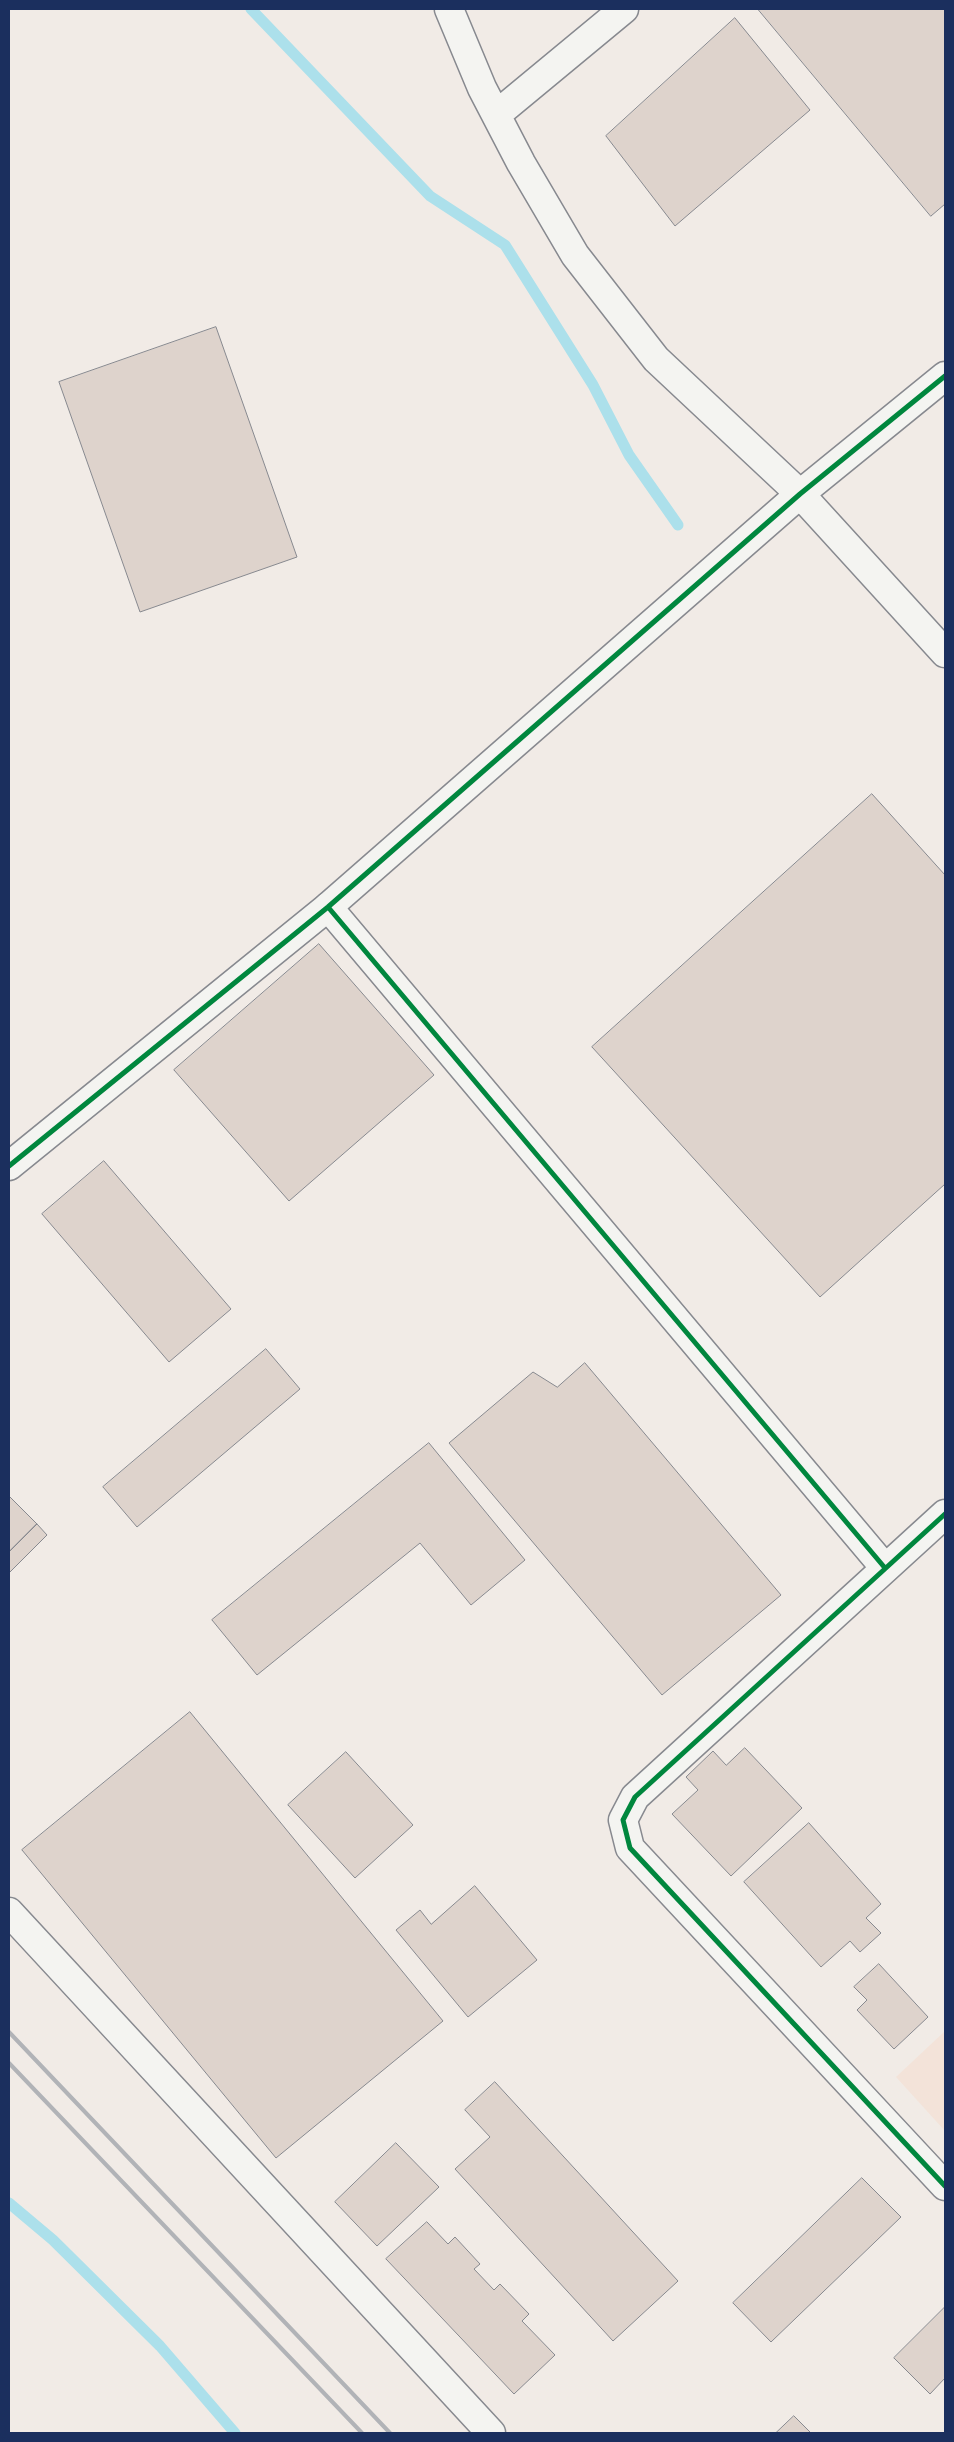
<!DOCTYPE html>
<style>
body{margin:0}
#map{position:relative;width:954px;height:2442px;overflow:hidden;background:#f1ebe6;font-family:Mynerve,sans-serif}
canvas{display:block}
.frame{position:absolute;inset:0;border:10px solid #1b2f5e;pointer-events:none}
</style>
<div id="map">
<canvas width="954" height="2442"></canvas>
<div class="frame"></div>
</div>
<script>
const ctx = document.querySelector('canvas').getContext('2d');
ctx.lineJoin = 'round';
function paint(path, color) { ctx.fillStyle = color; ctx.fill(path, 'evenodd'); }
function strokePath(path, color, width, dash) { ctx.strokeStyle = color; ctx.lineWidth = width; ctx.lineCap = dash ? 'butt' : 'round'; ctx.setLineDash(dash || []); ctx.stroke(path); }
paint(new Path2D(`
 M945 2031V2131L896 2077Z`), '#f3e3d9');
strokePath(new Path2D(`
 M251 9 430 196 505 245 593 385 629 455 678 525
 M9 2203 53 2240 160 2346 235 2433`), '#ace0eb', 11);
const building = new Path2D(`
 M758 9H945V204L931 216Z
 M735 18 810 110 675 226 606 136Z
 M216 327 297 557 140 612 59 382Z
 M872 794 945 875V1184L820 1297 592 1047Z
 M319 944 434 1075 289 1201 174 1070Z
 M104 1161 231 1309 169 1362 42 1214Z
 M266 1349 300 1389 137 1527 103 1487Z
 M585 1363 781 1595 662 1695 449 1443 533 1372 557 1387Z
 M429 1443 525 1560 471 1605 420 1543 257 1675 212 1620Z
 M9 1496 37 1524 9 1552Z
 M37 1524 47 1535 9 1573V1552Z
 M190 1712 443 2021 276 2158 22 1850Z
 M745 1748 802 1808 731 1876 672 1814 698 1790 686 1777 713 1751 726 1765Z
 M346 1752 413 1825 355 1878 288 1805Z
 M809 1823 881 1904 866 1918 881 1933 860 1952 850 1941 821 1967 744 1882Z
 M475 1886 537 1960 468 2017 396 1930 420 1910 431 1924Z
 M879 1964 928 2017 894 2049 857 2010 867 2000 854 1987Z
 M495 2082 678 2281 613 2341 455 2169 490 2137 465 2110Z
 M396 2143 439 2187 377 2246 335 2202Z
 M862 2178 901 2217 771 2342 733 2303Z
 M427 2222 448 2244 455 2237 480 2264 474 2269 494 2290 500 2284 529 2314 522 2321 555 2355 514 2394 386 2259Z
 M945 2307V2378L930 2394 894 2358Z
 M794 2416 811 2433H776Z`);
paint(building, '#ded3cc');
strokePath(building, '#87898f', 1);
const street = new Path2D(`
 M328 907 885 1568`);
const secondary = new Path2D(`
 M449 9 482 88 521 163 575 255 656 359 800 494 945 653
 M496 115 624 9
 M9 1166 328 907 800 494 945 376
 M945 1514 635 1797 623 1820 630 1848 945 2186
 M9 1912 491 2433`);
strokePath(street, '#87898f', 31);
strokePath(secondary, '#87898f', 31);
strokePath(street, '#f4f4f1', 28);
strokePath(secondary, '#f4f4f1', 28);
strokePath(new Path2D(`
 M9 2032 390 2433
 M9 2063 362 2433`), '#b1b3b7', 4);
strokePath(new Path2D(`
 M328 907 885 1568
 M9 1166 328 907 800 494 945 376
 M945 1514 635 1797 623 1820 630 1848 945 2186`), '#00873e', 5);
</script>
